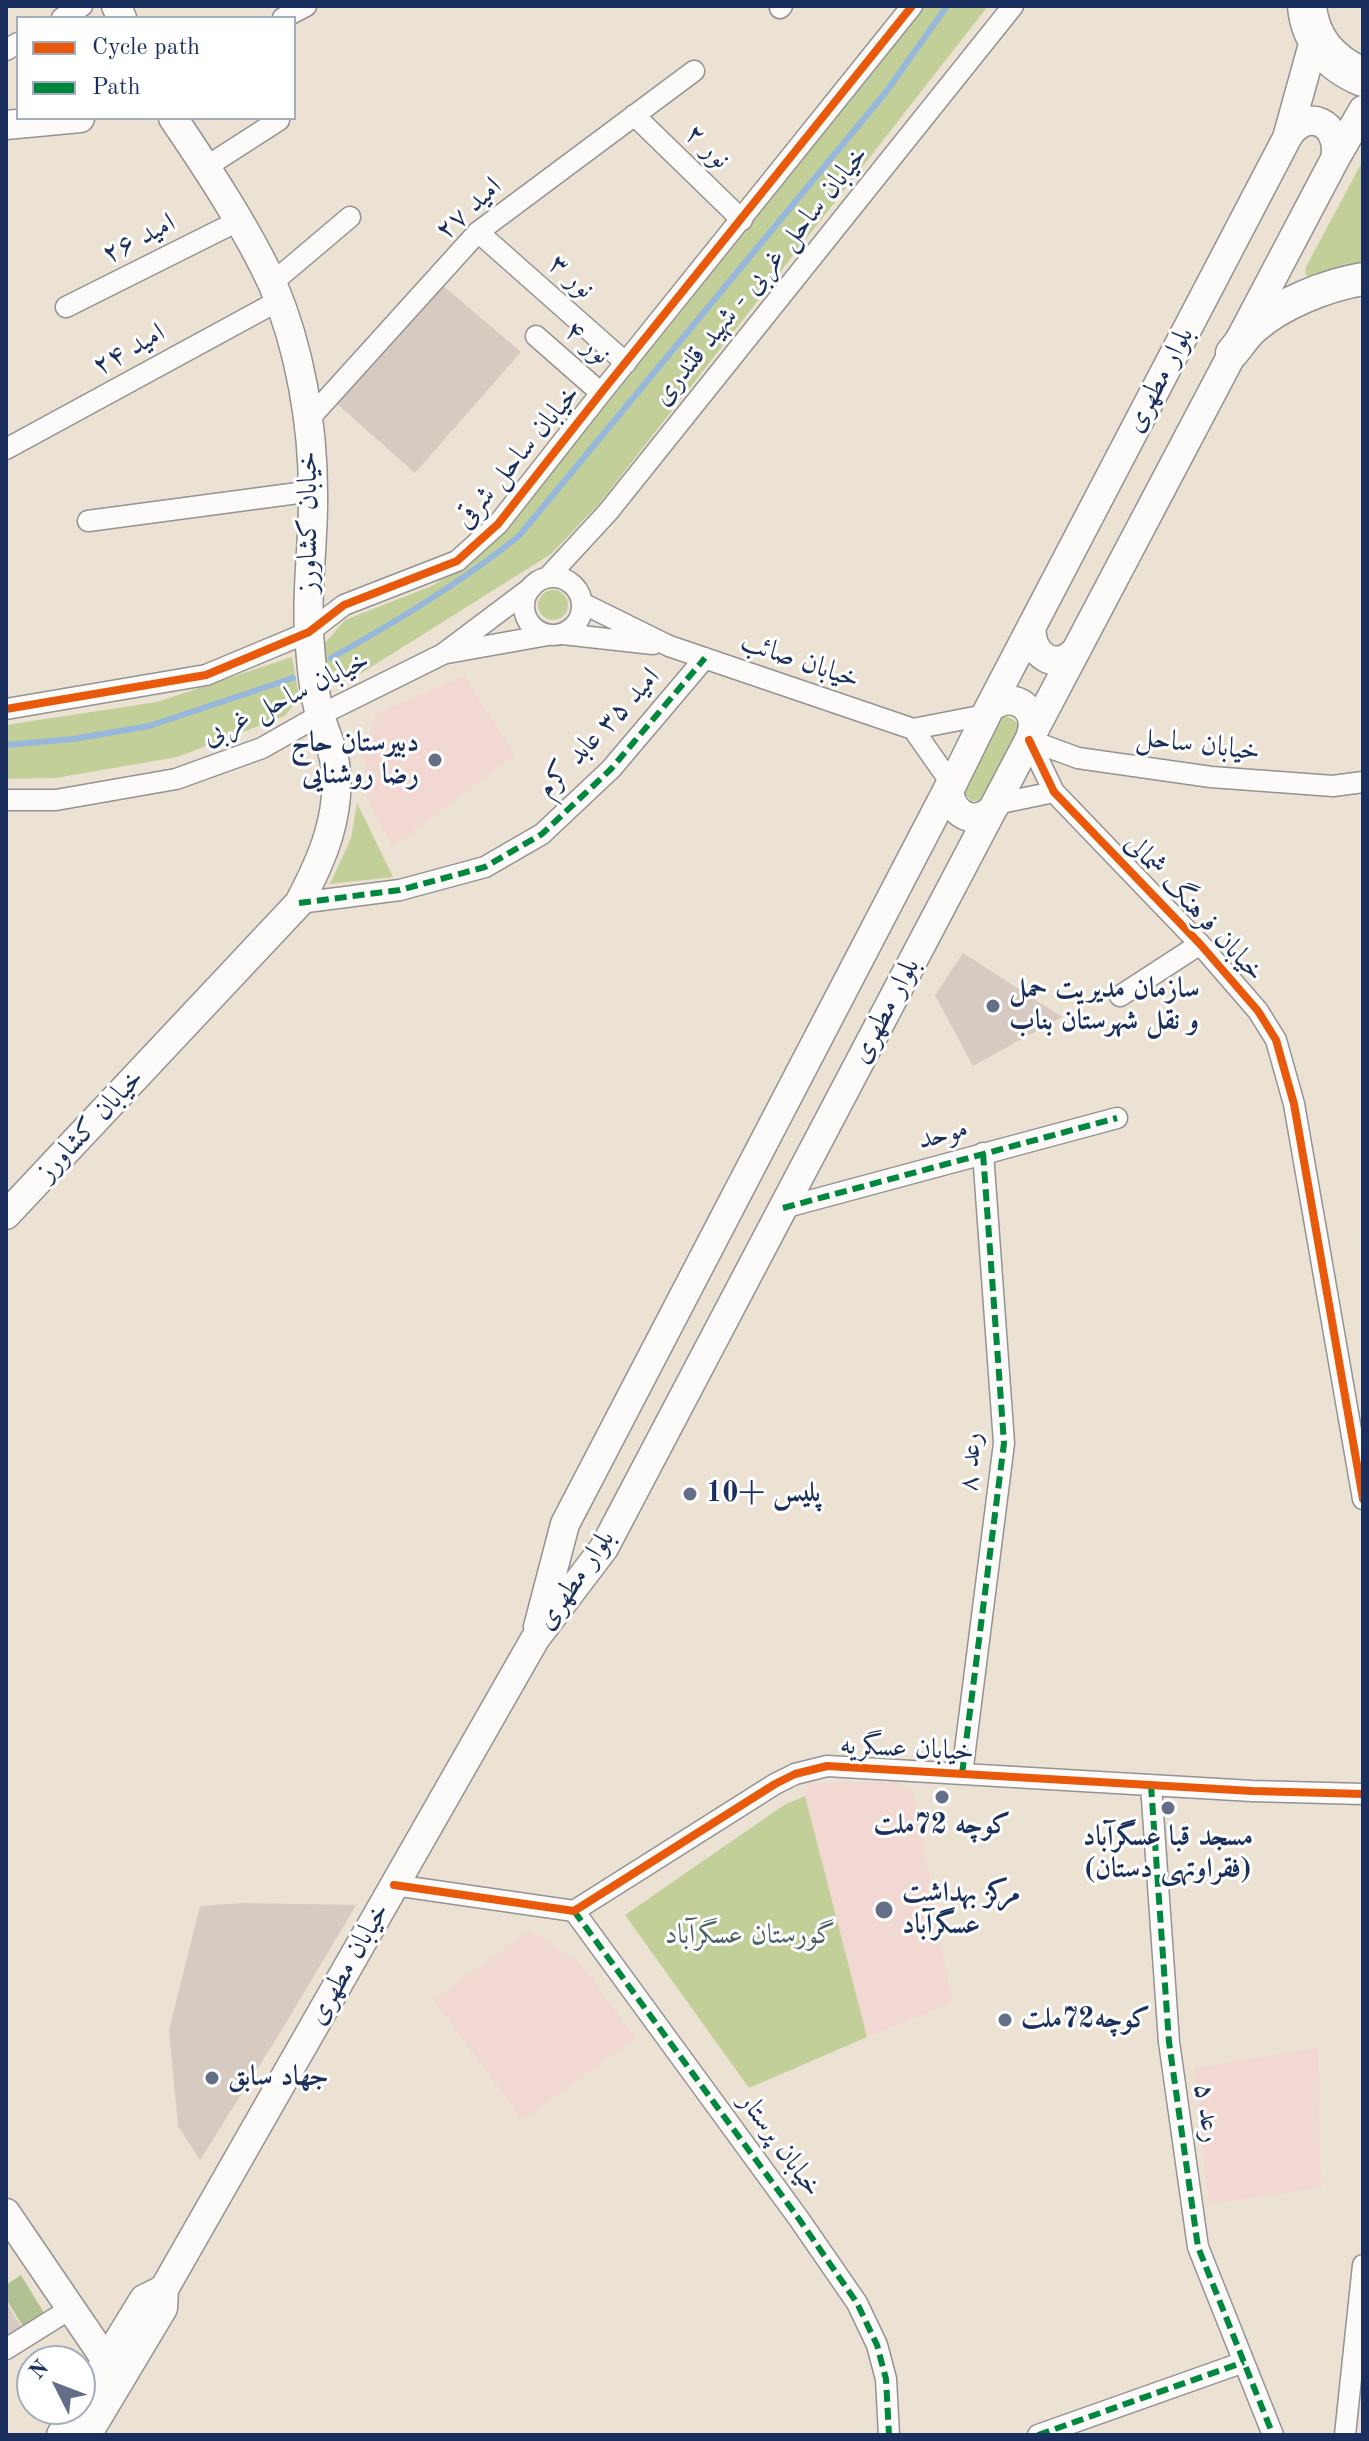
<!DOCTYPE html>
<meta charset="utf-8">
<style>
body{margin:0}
#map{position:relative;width:1369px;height:2441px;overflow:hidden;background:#ebe2d4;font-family:"Old Standard TT",serif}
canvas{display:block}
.frame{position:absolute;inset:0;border:8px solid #1b2f5e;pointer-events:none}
.legend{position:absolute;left:16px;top:16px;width:280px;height:104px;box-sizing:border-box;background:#fff;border:2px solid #a4acbf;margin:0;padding:10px 14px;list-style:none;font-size:24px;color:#1b2f5e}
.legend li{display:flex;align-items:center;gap:16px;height:40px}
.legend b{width:40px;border:2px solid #a4acbf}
.north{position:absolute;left:16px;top:2345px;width:80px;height:80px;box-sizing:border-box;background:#fff;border:2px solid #a4acbf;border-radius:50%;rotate:312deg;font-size:22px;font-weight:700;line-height:32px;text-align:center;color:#1b2f5e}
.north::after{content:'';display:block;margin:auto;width:28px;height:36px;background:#646e87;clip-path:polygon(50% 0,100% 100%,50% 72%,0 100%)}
</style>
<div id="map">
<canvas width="1369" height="2441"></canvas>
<div class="frame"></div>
<ul class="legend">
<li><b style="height:10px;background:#e8590c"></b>Cycle path</li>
<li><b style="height:10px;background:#00873e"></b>Path</li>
</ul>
<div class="north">N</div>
</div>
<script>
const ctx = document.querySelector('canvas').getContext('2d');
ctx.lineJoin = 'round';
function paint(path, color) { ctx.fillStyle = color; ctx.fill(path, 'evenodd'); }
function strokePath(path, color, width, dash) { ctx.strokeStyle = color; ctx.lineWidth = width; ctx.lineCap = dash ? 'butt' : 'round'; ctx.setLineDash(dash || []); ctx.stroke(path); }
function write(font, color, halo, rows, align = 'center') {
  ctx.font = font + ' "Old Standard TT",Amiri,serif'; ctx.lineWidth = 6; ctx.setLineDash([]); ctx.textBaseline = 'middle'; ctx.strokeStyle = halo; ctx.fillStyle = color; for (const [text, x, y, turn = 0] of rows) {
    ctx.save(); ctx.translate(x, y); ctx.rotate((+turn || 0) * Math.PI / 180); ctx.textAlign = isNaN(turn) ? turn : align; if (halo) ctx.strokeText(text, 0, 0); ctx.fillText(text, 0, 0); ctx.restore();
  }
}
paint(new Path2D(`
 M464 676 515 754 393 847 364 792 367 767 359 752 370 733 376 714Z
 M897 1781 915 1797 952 2003 865 2038 805 1796 809 1783Z
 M530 1930 581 1964 635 2038 522 2120 434 2000Z
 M1318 2048 1321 2188 1209 2204 1193 2068Z`), '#f2d8d2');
paint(new Path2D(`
 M921 6H988L599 504 551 554 352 679 330 682 324 644 345 620 434 585 508 527 887 55Z
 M1363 160V268L1310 280 1305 273 1306 267Z
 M538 605a15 15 0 1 1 30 0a15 15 0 1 1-30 0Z
 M292 657 299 697 285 716 177 757 56 778 6 779V725L157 702Z
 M1001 716C1012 717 1017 720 1020 730L981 801H972L963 793Z
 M357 803 393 877 330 884 351 838Z
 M805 1796 867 2037 749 2088 625 1915 784 1805Z`), '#c3cf98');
paint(new Path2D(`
 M21 2275 47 2318 26 2331 6 2299V2285Z`), '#b1c192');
strokePath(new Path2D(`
 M331 658C396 622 461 583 519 536L886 92 947 6
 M6 745 73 739 149 726 293 678`), '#97b8dc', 6);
paint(new Path2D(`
 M441 284 521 352 415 473 336 403Z
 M963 953 1062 1017 973 1066 935 995Z
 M242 1903 356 1905 286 2023 200 2160 178 2126 169 2030 200 1906Z
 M6 2302 24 2332 6 2343Z`), '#d6cac1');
const street = new Path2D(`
 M780 8 782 6
 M62 18 82 6
 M283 18 306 6
 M6 50 18 43
 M634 115 742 220
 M206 167 279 120
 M478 232 626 363
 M272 283 350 217
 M66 307 238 221
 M536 336 601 393
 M308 420 478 232 694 71
 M6 449 278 301
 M88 521 313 491
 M524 606a29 29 0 1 1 58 0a29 29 0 1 1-58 0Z
 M548 577 608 512 1013 6
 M582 603 669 646 913 729 985 715
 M563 634 653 644
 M447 653 548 635
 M6 709 206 675 309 632 344 605 457 561 498 524 601 393 912 6
 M913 729 951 783
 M1029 740 1054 792 1200 944 1258 1011 1276 1040 1294 1104 1363 1499
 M1029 740 1078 758 1211 777 1333 786 1363 782
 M6 800H56L176 779 262 748 320 715 443 654 532 587
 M996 804 1054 792
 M299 903 400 890 485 867 542 834 611 769 705 658
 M1120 996 1200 944
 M783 1208 1117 1118
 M962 1774 1004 1443 983 1153
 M1151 1785 1169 2042 1198 2247 1273 2435
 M394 1885 574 1911 775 1784 795 1774 827 1766 1252 1791 1363 1794
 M574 1911 799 2219 857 2303 877 2345 886 2379 889 2435
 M6 2349 70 2309
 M1038 2435 1244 2362
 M1345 2435 1363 2265`);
const secondary = new Path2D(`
 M116 6 122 18
 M6 125 80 118
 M1287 138C1306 105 1342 123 1335 159
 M1032 626C1028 655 1058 674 1077 649
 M986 714 1287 138 1315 37
 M1031 736 1335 159 1363 110
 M6 1215 299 903C322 860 342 814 335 764 333 748 325 733 321 718 313 692 311 660 309 633 306 587 314 540 313 493 313 425 300 348 273 285 248 230 207 168 173 118
 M538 1627 565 1524 951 783
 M6 2213 106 2360
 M80 2403 144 2299 164 2289
 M61 2435 76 2409
 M87 2435 163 2308 164 2289 535 1639 604 1548 1029 740C1043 711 1015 688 990 708L949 791C952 818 981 828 996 804`);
const primary = new Path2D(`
 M1232 353C1239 345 1245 335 1253 328 1281 303 1327 285 1363 279`);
const highway = new Path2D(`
 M1307 6C1310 41 1332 64 1363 77`);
strokePath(street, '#949293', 23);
strokePath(secondary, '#949293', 31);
strokePath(primary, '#949293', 35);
strokePath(highway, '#949293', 41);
strokePath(street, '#fcfbf9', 20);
strokePath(secondary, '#fcfbf9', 28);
strokePath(primary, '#fcfbf9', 32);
strokePath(highway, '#fcfbf9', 38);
strokePath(new Path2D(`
 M299 903 400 890 485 867 542 834 611 769 705 658
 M783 1208 1117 1118
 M962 1774 1004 1443 983 1153
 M1151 1785 1169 2042 1198 2247 1273 2435
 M574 1911 799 2219 857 2303 877 2345 886 2379 889 2435
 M1038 2435 1244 2362`), '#00873e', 6, [12, 6]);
strokePath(new Path2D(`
 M6 709 206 675 309 632 344 605 457 561 498 524 601 393 912 6
 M1029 740 1054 792 1200 944 1258 1011 1276 1040 1294 1104 1363 1499
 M394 1885 574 1911 775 1784 795 1774 827 1766 1252 1791 1363 1794`), '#e8590c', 8);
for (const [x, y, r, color] of [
 [435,760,8,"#646e87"],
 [993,1006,8,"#646e87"],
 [690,1494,8,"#646e87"],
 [942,1797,8,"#646e87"],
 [1168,1808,8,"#646e87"],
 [884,1910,10,"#646e87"],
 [1005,2020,8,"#646e87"],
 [212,2078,8,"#646e87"]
]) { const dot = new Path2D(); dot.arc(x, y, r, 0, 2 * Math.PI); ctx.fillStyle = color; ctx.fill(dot); strokePath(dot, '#fff', 3); }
write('28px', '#1b2f5e', '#fff', [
 ["نور ۲",707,147,44],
 ["امید ۲۷",469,209,-42],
 ["امید ۲۶",139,239,-27],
 ["خیابان ساحل غربی - شهید قلندری",761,276,-51],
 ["نور ۳",571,277,42],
 ["نور ۴",587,343,41],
 ["امید ۲۴",129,350,-29],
 ["بلوار مطهری",1160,380,-62],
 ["خیابان ساحل شرقی",518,457,-50],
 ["خیابان کشاورز",309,522,-90],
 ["خیابان صائب",800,661,19],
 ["خیابان ساحل غربی",286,699,-26],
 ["امید ۳۵ عابد کرم",599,733,-47],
 ["خیابان ساحل",1198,745,7],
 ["خیابان فرهنگ شمالی",1194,908,47],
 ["بلوار مطهری",886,1011,-62],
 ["خیابان کشاورز",91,1125,-47],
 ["موحد",943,1135,-15],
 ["رعد ۸",971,1462,-86],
 ["بلوار مطهری",576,1580,-55],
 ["خیابان عسگریه",907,1749,3],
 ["خیابان مطهری",349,1964,-60],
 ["رعد ۵",1207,2113,82],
 ["خیابان پرستار",780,2145,54]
]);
write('bold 28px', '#1b2f5e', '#fff', [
 ["دبیرستان حاج",419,744,"right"],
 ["رضا روشنایی",419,776,"right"],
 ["سازمان مدیریت حمل",1009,990],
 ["و نقل شهرستان بناب",1009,1022],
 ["پلیس +10",706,1494],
 ["کوچه 72ملت",942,1826,"center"],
 ["مسجد قبا عسگرآباد",1168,1838,"center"],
 ["(فقراوتهی دستان)",1168,1870,"center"],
 ["مرکز بهداشت",902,1894],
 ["عسگرآباد",902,1926],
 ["کوچه72ملت",1021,2020],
 ["جهاد سابق",228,2078]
], 'left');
write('28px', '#4a6261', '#fff', [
 ["گورستان عسگرآباد",750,1936]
]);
</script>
